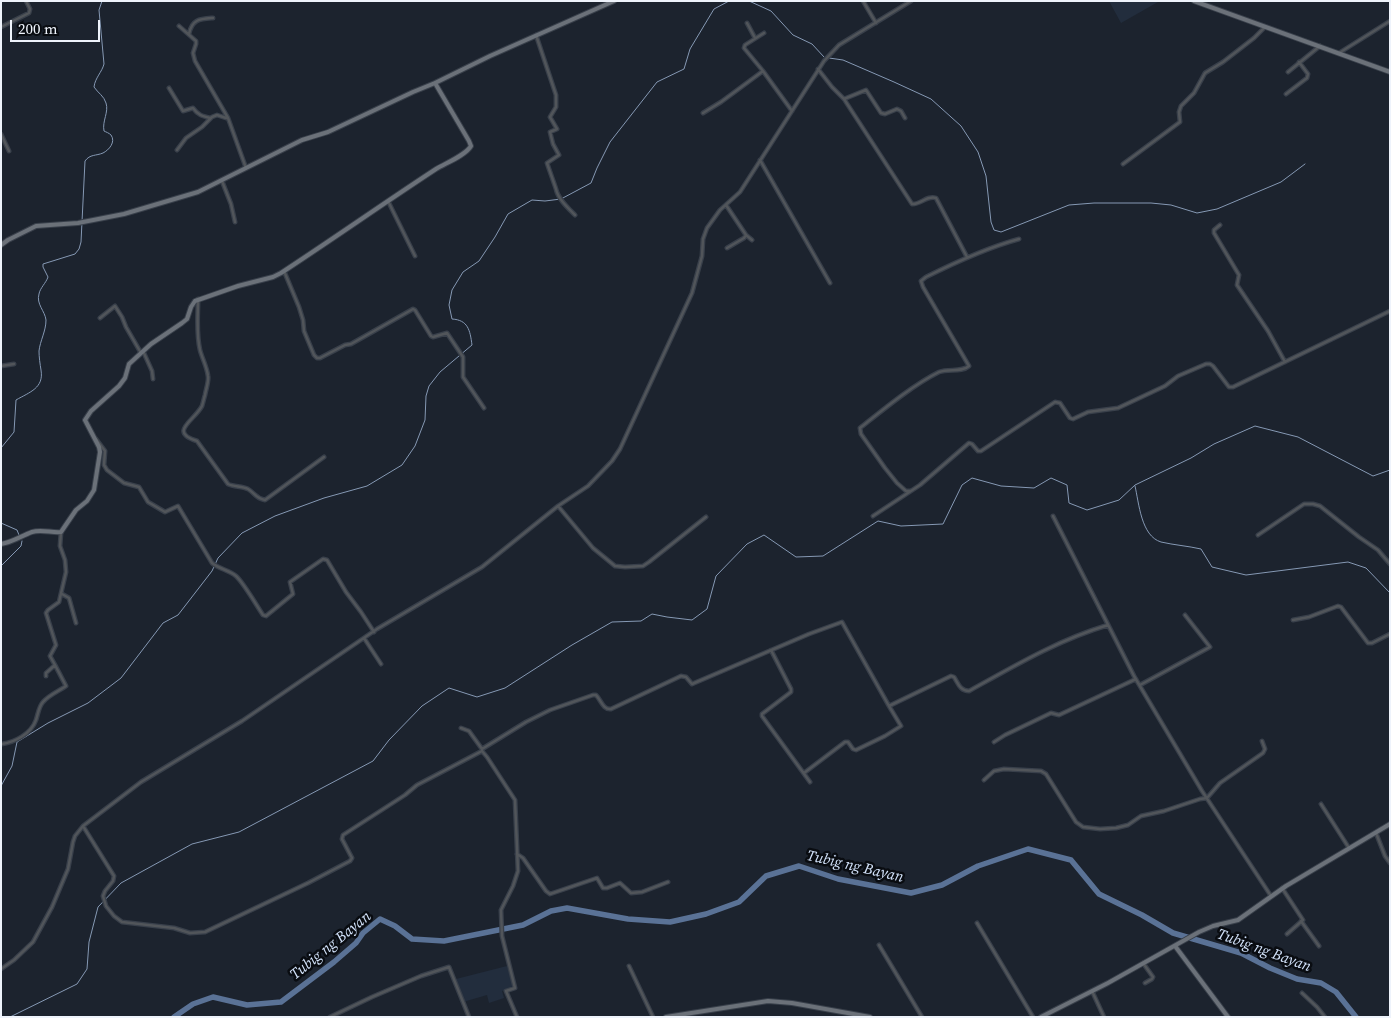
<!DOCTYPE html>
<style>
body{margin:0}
#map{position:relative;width:1391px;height:1018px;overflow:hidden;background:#1c232e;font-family:"Source Serif 4",serif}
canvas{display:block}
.frame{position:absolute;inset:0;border:2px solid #eef3fb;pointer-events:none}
.scale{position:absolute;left:10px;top:20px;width:90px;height:22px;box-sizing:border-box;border:2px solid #eef3fb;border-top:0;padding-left:6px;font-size:15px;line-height:18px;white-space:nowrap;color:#eef3fb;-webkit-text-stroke:4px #090c11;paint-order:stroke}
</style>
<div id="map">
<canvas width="1391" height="1018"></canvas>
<div class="frame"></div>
<div class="scale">200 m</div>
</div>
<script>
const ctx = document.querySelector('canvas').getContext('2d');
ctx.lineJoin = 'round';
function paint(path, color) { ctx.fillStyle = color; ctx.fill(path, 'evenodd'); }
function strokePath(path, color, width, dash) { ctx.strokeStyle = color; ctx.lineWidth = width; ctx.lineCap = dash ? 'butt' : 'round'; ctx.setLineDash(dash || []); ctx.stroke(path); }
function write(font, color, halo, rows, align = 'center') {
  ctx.font = font + ' "Source Serif 4",serif'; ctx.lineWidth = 5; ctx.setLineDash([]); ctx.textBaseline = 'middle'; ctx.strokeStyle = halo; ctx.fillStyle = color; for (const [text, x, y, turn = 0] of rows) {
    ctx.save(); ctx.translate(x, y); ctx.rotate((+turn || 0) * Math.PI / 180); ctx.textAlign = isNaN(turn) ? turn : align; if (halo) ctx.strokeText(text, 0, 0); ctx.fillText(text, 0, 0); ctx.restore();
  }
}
paint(new Path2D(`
 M1109 1H1156L1158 2 1121 23Z
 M507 966 514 988 502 991 504 998 489 1003 487 995 463 1002 456 979Z`), '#222d3d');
strokePath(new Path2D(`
 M749 1 771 11 793 35 812 44 824 57
 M829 58 843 60 894 82 931 99 961 126 978 152 986 176 991 222 994 230 1001 232 1069 205 1094 203H1151L1171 205 1197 213 1217 209 1281 182 1305 164
 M1 448 14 432 16 400C30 392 44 388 41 370 40 364 39 357 39 351 40 341 46 331 46 320 45 311 36 304 39 294 40 288 46 283 48 277L43 267V264L75 254 79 249 81 242 85 161C90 154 96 156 103 153 109 150 116 142 111 135 109 133 106 132 104 131 102 121 109 112 106 103 104 96 98 93 94 87 95 78 102 72 104 64L99 10 102 1
 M1135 486C1139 503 1141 536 1161 542 1174 545 1188 546 1201 549L1212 567 1246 575 1348 562 1366 568 1390 593
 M1 523 17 530 19 535
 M1 566 21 546 22 541
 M1 786 12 766 17 742 48 723 88 703 121 678 163 623 178 615 212 571 218 558 242 533 275 516 324 498 367 486 402 465 415 446 425 420 426 396 429 386 440 372 472 345C470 330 468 320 452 319L449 305 452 290 463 272 479 261 495 237 508 214 532 200 545 201 561 199 591 183 597 168 610 142 657 82 684 69 690 49 714 9 729 1
 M10 1017 77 984 87 969 89 942 98 907 121 883 192 844 239 832 373 761 389 740 422 706 449 688 477 697 505 688 572 645 612 622 641 621 652 614 667 617 692 620 707 609 716 576 747 544 764 535 796 557 823 556 878 521 901 526 943 524 962 485 972 478 1001 486 1034 488 1051 478 1067 485 1069 503 1087 510 1119 500 1135 485 1191 458 1214 444 1255 426 1298 437 1373 476 1390 470`), '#8699b4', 1);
strokePath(new Path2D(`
 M174 1017 193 1004 213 997 247 1005 281 1002 334 962 356 943 363 933 380 919 395 926 412 939 444 941 523 925 551 911 567 908 628 919 670 922 706 914 739 902 766 876 799 866 838 879 911 893 942 885 978 866 1028 849 1071 860 1099 894 1142 915 1173 933 1241 953 1270 968 1297 979 1321 983 1336 992 1356 1017`), '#5a7296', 5.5);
const street = new Path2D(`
 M863 1 876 23
 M747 23 755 38
 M179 26 196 41V44L193 53 195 61 228 118 246 168
 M1 27 29 13 30 9 26 1
 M764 33 745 45 744 48 763 71 792 111
 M189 34C192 19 200 19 213 18
 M536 35 556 95V107L550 117 557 129 550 132 553 144 559 155 547 163C550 172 553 180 556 189 558 199 568 208 575 215
 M1339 53 1390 21
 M818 69 832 87 844 99 912 204C920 205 927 195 936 198L967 257
 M1288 72 1320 46
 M169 88 183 111 193 108C198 115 202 116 210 118
 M1286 94 1307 78 1308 74 1299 62
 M844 99 866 90 881 113 885 114 897 109 901 111 905 118
 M703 113 721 102 763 71
 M1 134 9 151
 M177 150 186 138 202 127 212 117 217 115 226 118
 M760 160 830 283
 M1123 164 1180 122 1179 112 1181 106 1194 93 1205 73 1223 62 1254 38 1265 27
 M222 181 231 204 235 222
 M388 201 415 256
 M726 205 746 235 752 240
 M1220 225 1214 230V233L1239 275 1237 285 1268 331 1285 362
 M727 248 744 238 746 235
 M284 271 299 307 303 320 304 331 314 355 317 358H320L345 345 351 344 413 309 415 310 431 336 433 337 447 333 463 357V377L484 408
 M198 299C198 316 196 333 200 350 202 358 207 367 208 376 209 381 206 389 205 395 204 398 203 403 202 406 194 421 168 432 197 441L228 484C234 487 242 486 248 489 256 494 255 498 265 500L324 457
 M100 318 115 306 122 317 126 327 141 353
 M143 351 152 371 153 379
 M1 366 14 364
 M96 439 105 451 104 465 107 470 124 483 139 487 148 502 165 512 178 506 212 563C219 569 229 570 236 576 243 582 257 606 263 615L266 616 293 594 290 582 323 559 327 560 346 592 361 612 374 632
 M910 491H906L897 483 885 468 861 434 860 428C884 409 913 385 939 372 949 368 961 373 969 366L923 287 921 281 926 277C956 262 986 248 1019 239
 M558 506 593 548 615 566 625 567 643 566 649 562 706 517
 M873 516 920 485 969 443 972 444 978 451H981L1055 402 1060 403 1070 418 1073 419 1088 412 1118 408 1165 386 1178 376 1206 364H1210L1213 366 1229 387H1233L1390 311
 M1053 516 1134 676 1202 791 1271 896
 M1258 535 1304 504H1313L1320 506 1359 537 1378 550 1390 564
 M62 594 69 598 76 623
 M1293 620 1309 617 1338 606 1341 607 1368 643H1372L1390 634
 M364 638 381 664
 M771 650 791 689V692L762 714V716L810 782
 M46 676V673L55 665 50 656 56 645 46 613 48 610 59 602 66 572 65 560 60 546 61 532
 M1140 685 1210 647 1185 615
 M461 728 469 731 482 749
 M994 742 1005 735 1051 713 1059 715 1136 679
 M2 744C15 742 31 734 36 720 38 714 39 706 43 702 49 695 59 691 66 686L55 665
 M804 773 845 742H848L853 749 856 750 885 736 901 726 889 706
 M984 780 994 771 1004 769 1041 771 1046 774 1076 822 1083 827 1100 829 1116 828 1128 825 1141 816 1164 811 1200 799 1207 798 1220 783 1263 753 1265 749 1262 741
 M1321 804 1349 848
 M83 826 114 876 113 881 105 891 103 896 106 906 114 916 122 922 174 928 190 933 205 932 308 883 350 861 352 858 342 839 343 835 405 795 417 785 482 751
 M1376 833 1385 856 1390 863
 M517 854 523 858 546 891 550 894 597 878 603 888H607L620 883 631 893 642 892 668 882
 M1282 888 1303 920 1287 934
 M1301 921 1319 946
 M977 923 1033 1017
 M879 945 922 1017
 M1143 963 1153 977 1152 979 1145 983
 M629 966 653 1017
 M1 969 14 960 33 942 52 907 68 869 73 842 75 836 83 826 141 782 242 721 377 629 482 567 558 506 588 486 612 461 620 449 692 293 702 256 703 239 707 228 720 210 740 192 824 61 839 45 911 1
 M1092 991 1104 1017
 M1302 993 1317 1007 1325 1017
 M330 1017 372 997 421 976 449 967 469 1017
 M517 1017 506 991 515 988 502 936 501 910 513 886 518 871 515 800 487 757 482 751V749L526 722 550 710 593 695H596C601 700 603 710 611 709L681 676 686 677 692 684 809 634 842 622 889 706 951 676 954 677C958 683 960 691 969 691 1014 666 1058 640 1108 625`);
const secondary = new Path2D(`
 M1194 1 1390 72
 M1 245 8 240 36 226 78 223 124 214 198 192 302 140 328 132 413 92 435 83 490 56 614 1
 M1 544C13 542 21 536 32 532 41 529 52 533 61 532L76 510 87 501 94 490 100 452 99 447 85 420 91 411 119 386 125 378 129 364 151 344 182 323 187 319 191 307 195 301 238 286 273 277 281 273C333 239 384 203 436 169 446 163 466 155 471 146L469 141 435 83
 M1175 946 1228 1017
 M666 1017 768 1001 792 1003 870 1017
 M1041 1017 1108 983 1199 932 1213 926 1238 920 1286 886 1390 824`);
strokePath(street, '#39404b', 5);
strokePath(secondary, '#39404b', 6);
strokePath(street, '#51555a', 2.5);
strokePath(secondary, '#6b7179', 4);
write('italic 15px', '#d5e5fd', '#090c11', [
 ["Tubig ng Bayan",855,867,13],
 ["Tubig ng Bayan",331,946,-39],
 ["Tubig ng Bayan",1264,951,20]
]);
</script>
